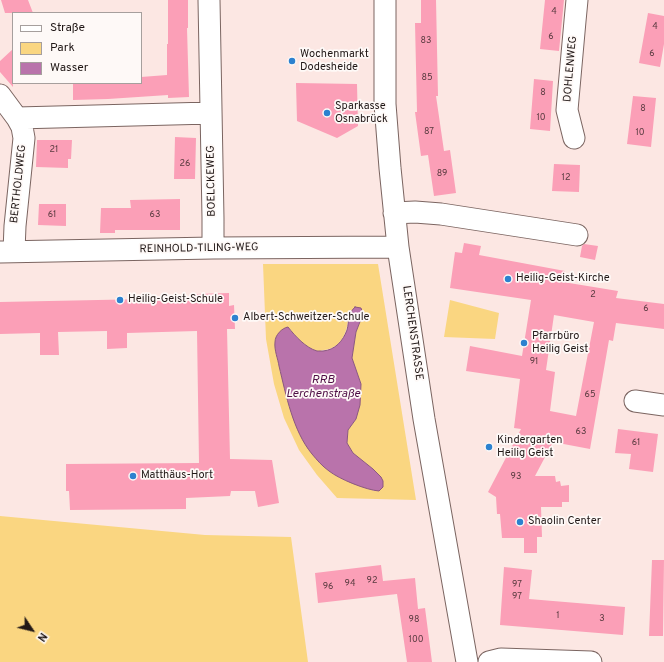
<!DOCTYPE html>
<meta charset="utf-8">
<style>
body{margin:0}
#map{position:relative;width:664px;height:662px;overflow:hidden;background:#fce7e3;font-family:Overpass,sans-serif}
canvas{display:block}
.legend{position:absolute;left:12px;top:12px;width:130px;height:72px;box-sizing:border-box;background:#fef9f7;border:1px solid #a69f9d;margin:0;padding:5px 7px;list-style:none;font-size:12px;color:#211817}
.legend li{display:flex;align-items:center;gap:8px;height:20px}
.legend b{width:20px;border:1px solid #a69f9d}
.north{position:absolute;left:12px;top:610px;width:40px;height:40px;-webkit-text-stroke:3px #fef9f7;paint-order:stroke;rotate:125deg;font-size:11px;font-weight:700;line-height:16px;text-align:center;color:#211817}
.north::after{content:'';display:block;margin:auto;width:14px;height:18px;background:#211817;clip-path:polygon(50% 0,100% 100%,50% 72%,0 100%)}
</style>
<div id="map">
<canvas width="664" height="662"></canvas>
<ul class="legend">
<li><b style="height:5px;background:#fff"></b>Straße</li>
<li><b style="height:11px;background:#fad681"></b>Park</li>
<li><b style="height:11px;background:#b973ab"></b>Wasser</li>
</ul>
<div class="north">N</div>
</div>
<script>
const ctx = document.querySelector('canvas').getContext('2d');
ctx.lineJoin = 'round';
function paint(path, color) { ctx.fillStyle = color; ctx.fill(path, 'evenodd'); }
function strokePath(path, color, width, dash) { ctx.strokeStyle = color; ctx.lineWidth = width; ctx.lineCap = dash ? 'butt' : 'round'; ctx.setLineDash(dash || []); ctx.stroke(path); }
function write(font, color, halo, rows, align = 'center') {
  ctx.font = font + ' Overpass,sans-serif'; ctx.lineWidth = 3.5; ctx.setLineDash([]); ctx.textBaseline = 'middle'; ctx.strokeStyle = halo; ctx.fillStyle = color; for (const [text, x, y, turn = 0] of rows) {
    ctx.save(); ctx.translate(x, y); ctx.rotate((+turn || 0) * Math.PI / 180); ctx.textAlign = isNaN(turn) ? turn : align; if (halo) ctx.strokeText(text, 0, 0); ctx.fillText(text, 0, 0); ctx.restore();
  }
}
paint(new Path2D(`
 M263 264H378L416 500 337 498 317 475 299 450 284 418 274 384 266 339ZM348 319H361L356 332 352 358 361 384 356 419 348 430 347 443 353 453 373 469 381 477 375 491 342 479 329 471 311 452 288 327C294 335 307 349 317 351 319 351 321 351 323 350 340 349 347 334 348 319Z
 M450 300 499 313 495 339 444 337Z
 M0 516 205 535 291 537 308 662H0Z`), '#fad681');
const water = new Path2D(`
 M355 307 361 308 363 314 356 332 352 358 361 384 360 405 356 419 348 430 347 443 353 453 373 469 381 477 383 481V487L379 491C366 490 339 479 329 471 322 466 317 460 312 454 293 431 286 395 279 366 278 359 274 350 275 342 275 335 282 328 288 327 295 336 306 348 317 351 318 351 322 351 323 351 335 350 343 341 347 330 350 319 346 316 355 307Z`);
paint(water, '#b973ab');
strokePath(water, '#8b587f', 1);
paint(new Path2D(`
 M1 0H28L33 13H5Z
 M168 0H188V28H187L189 97 168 98V95L108 99 73 100V83H141V77L167 75V44H168Z
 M421 0H436L438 96H436L444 151 450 150 456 193 434 196 428 155 421 156 415 112H417L415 23H421Z
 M545 0H564L559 51 540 49Z
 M648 13 664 16V44L660 67 639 63Z
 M13 49V87L0 72V61Z
 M534 79 553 81 550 131 530 129Z
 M296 83 357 84 358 126 337 138 297 121Z
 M633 96 656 98 651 147 627 144Z
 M175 137 196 138 195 179H174Z
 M37 140H72L71 159H68V168L36 167Z
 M554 164 580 165 579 192 552 191Z
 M180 199V230H115V233H100L101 208H131L130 200Z
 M39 204H66V226L38 225Z
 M464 243 481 246 479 255 565 271 563 282 618 291 616 298 664 304V329L616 323 613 341 609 340 590 449 553 442 535 476H555L556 482 560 481 561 486 569 485V502H562V507H541L542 537H537V553H524V538H502L500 514H497L496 497 488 492 521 429 514 428 520 379 466 371 470 346 522 356 531 300 450 288 455 252 462 253ZM554 315 594 322 576 416 550 411 555 372 546 370Z
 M584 244 598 246 595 260 580 257 582 246Z
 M229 293V306L234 305 235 329H227L230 459 272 460 279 503 258 507 255 491H231L230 496 186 498V509L70 510 69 491H66V464L199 463 197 331 127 333V348L107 349V331L58 332 59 355H40V333L0 334V302L196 298V294Z
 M618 429 658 434 653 472 629 469 631 454 615 453Z
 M652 560H664L663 636H649Z
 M381 565 383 581 415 578 418 609 425 608 432 662H407L397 594 318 603 315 573Z
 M504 567 532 570 529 599 625 607 623 635 500 625Z`), '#fb9fb7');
const minor = new Path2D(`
 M209 0 213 218V248
 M385 0V104L390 168 398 247 424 419 467 662
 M0 95 17 118 22 127 24 138 15 226 14 251
 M17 118 211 113
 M574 138 567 110 575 21 577 0
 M394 213 415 212 441 214 577 235
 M0 252 213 248 398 247
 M635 401 664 405
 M489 662 501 659 591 662`);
strokePath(minor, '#7b6561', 23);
strokePath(minor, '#fff', 21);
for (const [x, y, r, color] of [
 [292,61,4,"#2c81cf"],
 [327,113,4,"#2c81cf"],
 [508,279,4,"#2c81cf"],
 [120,300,4,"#2c81cf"],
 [235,318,4,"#2c81cf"],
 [524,343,4,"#2c81cf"],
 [489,447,4,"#2c81cf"],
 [133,476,4,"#2c81cf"],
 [520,522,4,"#2c81cf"]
]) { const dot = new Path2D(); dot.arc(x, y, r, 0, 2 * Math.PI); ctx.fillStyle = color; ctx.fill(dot); strokePath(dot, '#fef9f7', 1.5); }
write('9px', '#583a3f', null, [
 ["4",554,12],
 ["4",655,27],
 ["6",551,37],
 ["83",426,41],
 ["6",652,54],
 ["85",427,78],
 ["8",543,93],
 ["8",643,109],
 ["10",541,118],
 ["87",429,132],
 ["10",640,133],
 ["21",54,150],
 ["26",185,164],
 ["89",442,174],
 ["12",566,178],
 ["61",52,215],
 ["63",155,215],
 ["2",593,295],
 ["6",646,309],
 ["91",534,362],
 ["65",590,395],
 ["63",581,432],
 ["61",636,443],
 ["93",516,477],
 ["92",372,581],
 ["94",350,584],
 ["97",517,585],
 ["96",328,587],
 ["97",517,597],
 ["1",558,616],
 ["3",602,619],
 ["98",414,620],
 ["100",416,640]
]);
write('11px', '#211817', '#fef9f7', [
 ["Wochenmarkt",300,55],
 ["Dodesheide",300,68],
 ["Sparkasse",335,107],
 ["Osnabrück",335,120],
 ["Heilig-Geist-Kirche",516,279],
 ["Heilig-Geist-Schule",128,300],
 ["Albert-Schweitzer-Schule",243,318],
 ["Pfarrbüro",532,337],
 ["Heilig Geist",532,350],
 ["Kindergarten",497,441],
 ["Heilig Geist",497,454],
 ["Matthäus-Hort",141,476],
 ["Shaolin Center",528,522]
], 'left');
write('11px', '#211817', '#fef9f7', [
 ["DOHLENWEG",571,69,-85],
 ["BOELCKEWEG",212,181,-91],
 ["BERTHOLDWEG",19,184,-84],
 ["REINHOLD-TILING-WEG",199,249,-1],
 ["LERCHENSTRASSE",412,333,82]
]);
write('italic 12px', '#4f0f46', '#fef9f7', [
 ["RRB",323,381],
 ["Lerchenstraße",323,395]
]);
</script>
